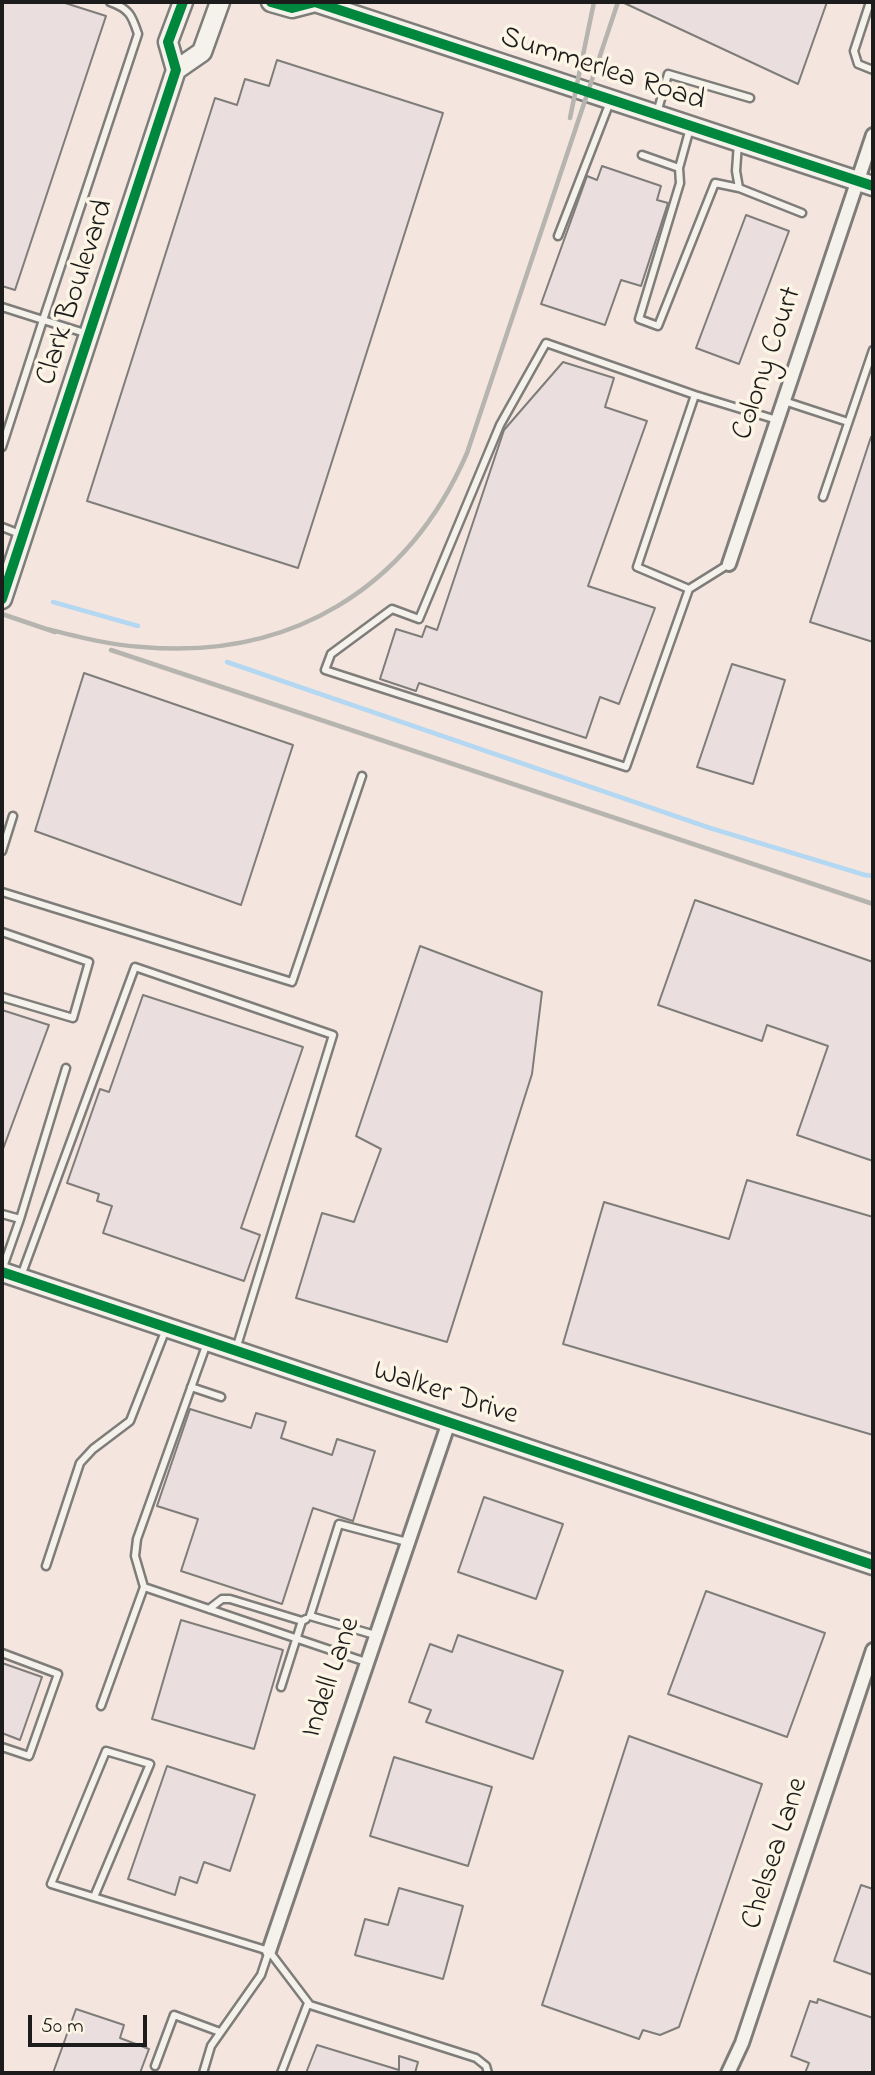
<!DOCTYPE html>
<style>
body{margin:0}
#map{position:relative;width:875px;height:2075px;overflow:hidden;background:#f7f3ea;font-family:"Indie Flower",sans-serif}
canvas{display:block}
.frame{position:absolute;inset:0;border:4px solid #1c1c1c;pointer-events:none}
.scale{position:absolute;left:28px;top:2015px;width:119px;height:32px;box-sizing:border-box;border:4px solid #1c1c1c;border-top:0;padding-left:9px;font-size:21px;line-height:24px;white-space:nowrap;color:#1c1c1c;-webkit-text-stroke:5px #fcf5e5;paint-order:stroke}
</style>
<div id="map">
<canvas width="875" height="2075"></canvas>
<div class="frame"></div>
<div class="scale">50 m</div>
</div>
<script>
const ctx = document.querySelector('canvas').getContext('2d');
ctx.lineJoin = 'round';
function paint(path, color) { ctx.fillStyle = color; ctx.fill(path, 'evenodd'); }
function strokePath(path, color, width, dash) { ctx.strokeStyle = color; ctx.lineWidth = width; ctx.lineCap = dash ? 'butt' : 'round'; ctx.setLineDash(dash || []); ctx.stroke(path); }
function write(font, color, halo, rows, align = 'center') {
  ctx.font = font + ' "Indie Flower",sans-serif'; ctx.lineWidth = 7; ctx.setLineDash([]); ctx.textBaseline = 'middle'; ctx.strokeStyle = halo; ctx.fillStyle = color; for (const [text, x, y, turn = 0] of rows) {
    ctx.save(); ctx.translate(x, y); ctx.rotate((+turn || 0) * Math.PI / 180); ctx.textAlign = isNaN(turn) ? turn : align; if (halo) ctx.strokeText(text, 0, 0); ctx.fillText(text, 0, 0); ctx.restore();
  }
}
paint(new Path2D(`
 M2 2H873V2073H2Z`), '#f4e6df');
strokePath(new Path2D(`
 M53 602 138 626
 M227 662 710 828 865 875 873 876`), '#b4d7f2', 4.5);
const building = new Path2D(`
 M2 2H62L106 16 15 290 2 286Z
 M622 2H827L798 84Z
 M277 60 443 113 298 568 87 501 215 98 237 105 245 79 269 86Z
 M602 166 661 186 657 200 668 203 641 286 621 280 605 325 541 304 587 176 597 180Z
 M746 215 789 231 739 364 696 348Z
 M563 362 614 378 605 407 647 421 588 586 655 608 619 704 600 697 586 738 419 683 416 691 380 679 396 629 422 637 426 626 437 630 504 430Z
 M871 437H873V642L810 622Z
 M732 664 785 680 753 784 697 767Z
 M84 673 293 745 241 905 35 831Z
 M695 900 873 962V1161L797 1135 828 1046 767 1025 762 1041 658 1005Z
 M420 946 542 992 532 1074 447 1342 296 1298 322 1213 354 1222 381 1149 356 1136Z
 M143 995 303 1047 241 1228 260 1235 244 1281 103 1233 112 1206 97 1201 99 1194 67 1183 100 1089 109 1092Z
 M2 1010 49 1025 3 1149 2 1148Z
 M747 1180 873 1217V1435L563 1344 604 1202 729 1239Z
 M190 1409 251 1428 256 1413 286 1422 281 1438 332 1455 337 1439 375 1451 353 1521 313 1508 282 1604 181 1571 198 1519 157 1506Z
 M484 1497 563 1524 536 1599 458 1572Z
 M706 1591 825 1633 787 1737 668 1694Z
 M181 1620 283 1650 254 1749 152 1719Z
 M458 1635 563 1671 533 1759 426 1722 431 1710 409 1702 430 1644 452 1652Z
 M2 1663 42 1677 20 1740 2 1733Z
 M629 1736 762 1784 679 2027 660 2035 643 2030 639 2039 542 2005Z
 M394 1757 492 1787 468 1866 370 1836Z
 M167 1766 255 1795 230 1871 204 1862 197 1883 180 1877 175 1895 128 1879Z
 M861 1885 873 1889V1975L834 1961Z
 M399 1888 463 1906 443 1979 355 1955 365 1919 388 1925Z
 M818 1999 873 2018V2073H805L809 2063 791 2056 810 2001 817 2003Z
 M76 2009 124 2025 120 2038 149 2049 140 2073H53Z
 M317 2045 399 2070V2056L418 2062 415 2073H306Z`);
paint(building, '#eadede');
strokePath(building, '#7f7d79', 2);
const lane = new Path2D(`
 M870 2 854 51 858 64 873 70
 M657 113 668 74 750 98
 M690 128 679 168 680 183 639 319 658 326 715 183 739 188
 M738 143 736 171 739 188 802 213
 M642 155 679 168
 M558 236 610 102
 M2 307 43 320 2 447
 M88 334 43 320 138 34C132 16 130 9 110 2
 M695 395 777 420
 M784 401 848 422
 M823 497 873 350
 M2 527 20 534
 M689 589 626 767 325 670 331 654 392 609 419 619 500 425 546 343 695 395 637 567 689 589 729 564
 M2 851 13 816
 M2 892 292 982 362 776
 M2 932 89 962 73 1018 2 997
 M2 1214 20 1219 66 1068
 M2 1270 20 1219
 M21 1276 135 967 333 1035 236 1349
 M191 1387 221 1397
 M46 1566 80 1463 93 1449 130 1421 166 1329
 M144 1587 135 1556 137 1539 207 1343
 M209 1609 222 1599H230L302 1621
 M375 1635 310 1616 339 1524 407 1542
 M2 1653 58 1674 29 1756 2 1747
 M281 1687 302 1621 306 1619
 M101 1706 144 1587 366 1662
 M94 1897 150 1764 106 1751 51 1884 269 1951 261 1975 211 2046 203 2073
 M269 1951 310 2005 476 2058 486 2066 488 2073
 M155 2066 174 2015 220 2032
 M281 2073 308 2003`);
const street = new Path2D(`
 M729 564 873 135
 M269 1951 449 1422
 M728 2073 742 2043 873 1650`);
const secondary = new Path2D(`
 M271 2 292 8 315 2 873 186
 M176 70 202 52 220 2
 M2 599 176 70 168 42 183 2
 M2 1272 873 1565`);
strokePath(lane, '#7f7d79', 11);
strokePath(street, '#7f7d79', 18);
strokePath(secondary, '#7f7d79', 23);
strokePath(lane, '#f5f2ec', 6);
strokePath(street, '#f5f2ec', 12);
strokePath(secondary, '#f5f2ec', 18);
strokePath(new Path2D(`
 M570 118 594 2
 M2 614 55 632
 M47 629C79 637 109 645 142 647 290 660 408 589 467 453L618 2
 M111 650 873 904`), '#b6b4af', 4.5);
strokePath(new Path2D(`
 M271 2 292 8 315 2 873 186
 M2 599 176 70 168 42 183 2
 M2 1272 873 1565`), '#00873e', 10);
write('30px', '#1c1c1c', '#fcf5e5', [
 ["Summerlea Road",602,71,18],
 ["Clark Boulevard",77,293,-72],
 ["Colony Court",769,364,-71],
 ["Walker Drive",445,1395,18],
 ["Indell Lane",333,1678,-71],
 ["Chelsea Lane",777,1854,-72]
]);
</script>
